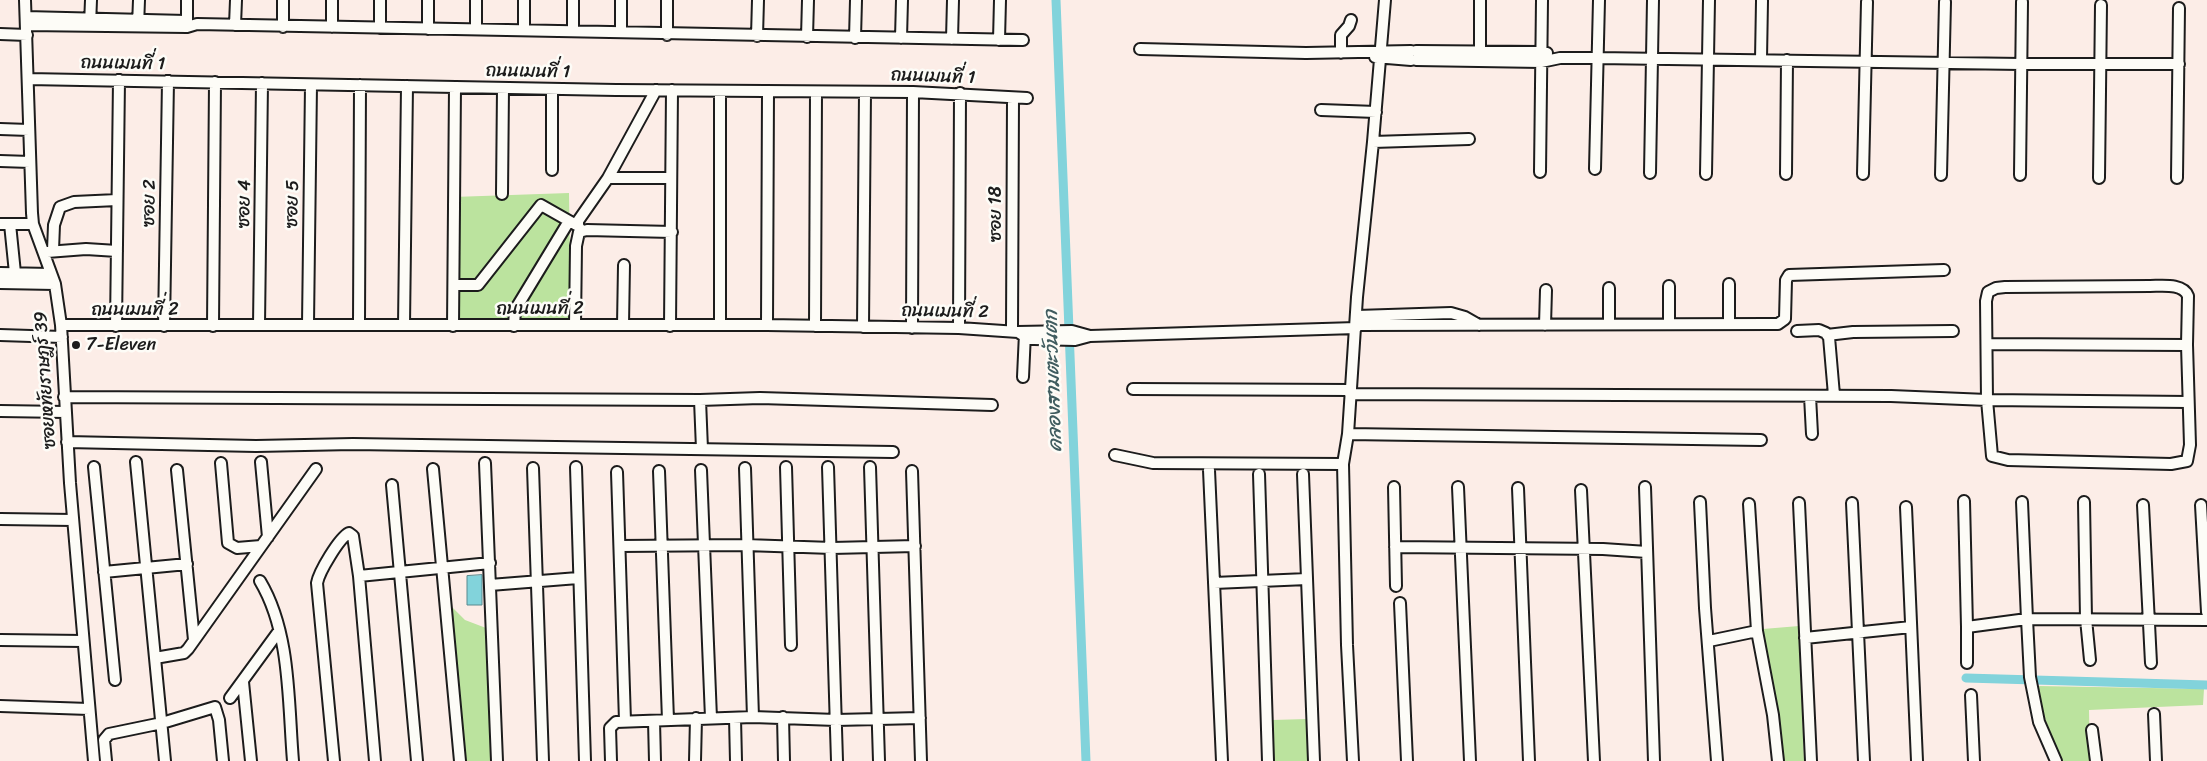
<!DOCTYPE html>
<meta charset="utf-8">
<style>
body{margin:0}
canvas{display:block;background:#fcede7}
</style>
<canvas width="2207" height="761"></canvas>
<script>
const ctx = document.querySelector('canvas').getContext('2d');
ctx.lineJoin = 'round';
function paint(path, color) { ctx.fillStyle = color; ctx.fill(path, 'evenodd'); }
function strokePath(path, color, width, dash) { ctx.strokeStyle = color; ctx.lineWidth = width; ctx.lineCap = dash ? 'butt' : 'round'; ctx.setLineDash(dash || []); ctx.stroke(path); }
function write(font, color, halo, rows, align = 'center') {
  ctx.font = font + ' Sriracha,"Playpen Sans Thai",sans-serif'; ctx.lineWidth = 5; ctx.setLineDash([]); ctx.textBaseline = 'middle'; ctx.strokeStyle = halo; ctx.fillStyle = color; for (const [text, x, y, turn = 0] of rows) {
    ctx.save(); ctx.translate(x, y); ctx.rotate((+turn || 0) * Math.PI / 180); ctx.textAlign = isNaN(turn) ? turn : align; if (halo) ctx.strokeText(text, 0, 0); ctx.fillText(text, 0, 0); ctx.restore();
  }
}
paint(new Path2D(`
 M569 193 571 326 455 325 453 197Z
 M450 605 465 620 486 628 491 761H465Z
 M1799 626 1804 761H1783L1781 732 1763 629Z
 M2038 686 2204 689 2203 705 2089 710 2090 761H2060L2040 704Z
 M1307 719 1308 761H1273L1272 720Z`), '#bbe39e');
const water = new Path2D(`
 M482 575V605H467V576Z`);
paint(water, '#82d3db');
strokePath(water, '#598a8f', 1);
strokePath(new Path2D(`
 M1056 0 1086 761
 M1966 678 2207 685`), '#82d3db', 9);
const street = new Path2D(`
 M25 0 32 213 33 224 55 284 61 325 70 483 94 761
 M26 17 186 21
 M27 25 187 27 197 24 1023 40
 M90 25 91 0
 M235 25 236 0
 M138 26 139 0
 M187 26V0
 M283 27V0
 M332 27V0
 M380 28V0
 M428 29V0
 M476 29V0
 M524 29V0
 M573 30V0
 M621 32V0
 M0 34 27 35
 M667 35V0
 M757 36 758 0
 M807 37 808 0
 M855 38 856 0
 M901 38 902 0
 M952 39 953 0
 M999 40 1000 0
 M1140 49 1306 53 1411 51
 M1416 51 1541 52 1547 53
 M1480 51V0
 M1341 53V35L1349 26 1351 20
 M1375 57 1411 60
 M1761 59 1762 1
 M1416 60 1541 62 1560 58H1597L2021 64H2179
 M28 79 616 90 913 92 1027 98
 M1321 110 1376 112
 M0 129 29 130
 M1373 142 1469 139
 M0 161 30 162
 M1595 169 1599 0
 M552 170V89
 M1540 172 1542 0
 M1650 173 1653 0
 M1706 174 1709 0
 M1786 174 1787 60
 M1863 174 1867 2
 M1941 175 1945 2
 M2020 175 2022 2
 M608 178 656 90
 M2099 178 2101 5
 M2177 178 2179 8
 M502 194 503 88
 M0 224H33
 M10 224 15 273
 M581 230 578 226V221L608 178H671
 M53 250 54 225 60 207 74 202 117 200
 M47 252 86 249 117 251
 M0 273 51 274
 M0 283 55 284
 M1729 284V324
 M454 285H478L541 205 578 226
 M1669 286V324
 M2150 286C2162 286 2183 283 2188 296L2187 345 2190 445 2187 461 2171 464 2008 460 1992 456 1987 400 1986 301 1988 292 1996 288 2005 287Z
 M1609 288V324
 M1357 316 1451 313 1465 317 1479 325
 M308 324 311 85
 M359 324 360 85
 M61 325H767L959 328 1018 332 1072 331 1090 336
 M259 325 262 83
 M404 325 407 86
 M575 325 576 246 579 232 587 230 672 232
 M623 325 624 265
 M720 325V91
 M767 325 768 91
 M1356 325 1771 324H1778L1785 319 1786 280 1789 275 1944 270
 M1545 325 1546 290
 M116 326 119 80
 M164 326 168 81
 M213 326 215 82
 M453 326 455 87
 M514 326 515 310 569 221
 M670 326 672 90
 M815 326 816 92
 M863 327 865 92
 M912 328 913 92
 M959 328 960 93
 M1012 331 1013 98
 M1797 331 1819 330 1826 333 1829 337 1834 395
 M1018 332 1029 339H1034L1075 340 1090 336 1356 328
 M0 335 62 337
 M1827 335 1853 332 1953 331
 M1988 344 2187 345
 M1023 377 1025 333
 M1133 389 1350 390
 M1350 394 1891 396 1987 400 2188 402
 M1810 396 1812 434
 M64 397 700 400 760 398 992 405
 M700 400 702 449
 M0 411 65 412
 M1348 434 1761 440
 M67 442 256 446 353 444 893 452
 M1115 455 1153 463 1343 464
 M136 462 165 761
 M261 462 268 537
 M221 463 228 543 237 548 261 546
 M485 463 497 761
 M94 467 115 680
 M576 467 585 761
 M786 467 791 645
 M828 467 837 761
 M870 467 879 761
 M533 468 543 761
 M745 468 753 717
 M433 469 460 761
 M177 470 194 640
 M701 470 711 718
 M1209 470 1222 761
 M659 471 668 720
 M912 471 921 761
 M617 472 625 721
 M1259 474 1268 761
 M1303 474 1314 761
 M392 485 417 761
 M1394 487 1396 586
 M1458 487 1470 761
 M1645 487 1654 761
 M1518 488 1529 761
 M1581 490 1594 761
 M1964 501 1967 627 2027 619 2030 677 2039 722 2056 761
 M1700 502 1705 608 1717 761
 M2022 502 2027 619 2207 620
 M2084 502 2086 619 2090 660
 M1799 503 1811 761
 M1852 503 1864 761
 M1749 504 1757 631 1773 715 1778 761
 M2143 505 2151 663
 M2201 505 2207 612
 M1906 507 1917 761
 M0 519 73 520
 M620 546 746 545 832 548 915 546
 M1395 547 1603 549 1647 552
 M104 572 187 564
 M359 576 490 563
 M260 581C291 633 288 702 293 761
 M1214 583 1307 579
 M490 585 578 578
 M1400 603 1407 761
 M1805 638 1911 627
 M0 640 83 641
 M1709 641 1757 631
 M155 658 184 653 188 649 316 469
 M1967 663V627
 M243 682 251 761
 M1971 695 1974 761
 M230 698 279 631
 M0 706 89 709
 M2154 714 2156 761
 M783 717 784 761
 M735 718 736 761
 M654 721 655 761
 M2092 730 2096 761
 M106 761 104 740 109 734 162 723 215 707 219 720 223 761
 M334 761 317 583C319 572 339 538 349 533L353 536 359 576 375 761
 M611 761 610 728 616 722 753 717 836 720 920 718
 M695 761 696 718
 M1353 761 1347 645 1343 464 1348 434 1357 297 1373 142 1385 0`);
strokePath(street, '#1c1c1c', 14);
strokePath(street, '#fdfcf7', 10);
for (const [x, y, r, color] of [
 [76,345,5,"#1c1c1c"]
]) { const dot = new Path2D(); dot.arc(x, y, r, 0, 2 * Math.PI); ctx.fillStyle = color; ctx.fill(dot); strokePath(dot, '#fdfcf7', 2); }
write('18px', '#1c1c1c', '#fdfcf7', [
 ["ถนนเมนที่ 1",123,64,1],
 ["ถนนเมนที่ 1",528,72,1],
 ["ถนนเมนที่ 1",933,77,2],
 ["ซอย 2",150,203,-89],
 ["ซอย 4",245,204,-89],
 ["ซอย 5",293,204,-89],
 ["ซอย 18",996,214,-90],
 ["ถนนเมนที่ 2",540,309],
 ["ถนนเมนที่ 2",135,310],
 ["ถนนเมนที่ 2",945,312,1],
 ["ซอยหทัยราษฎร์ 39",46,380,-94]
]);
write('18px', '#1c1c1c', '#fdfcf7', [
 ["7-Eleven",86,345]
], 'left');
write('italic 19px', '#405c5f', '#fdfcf7', [
 ["คลองสามตะวันตก",1054,381,-92]
]);
</script>
